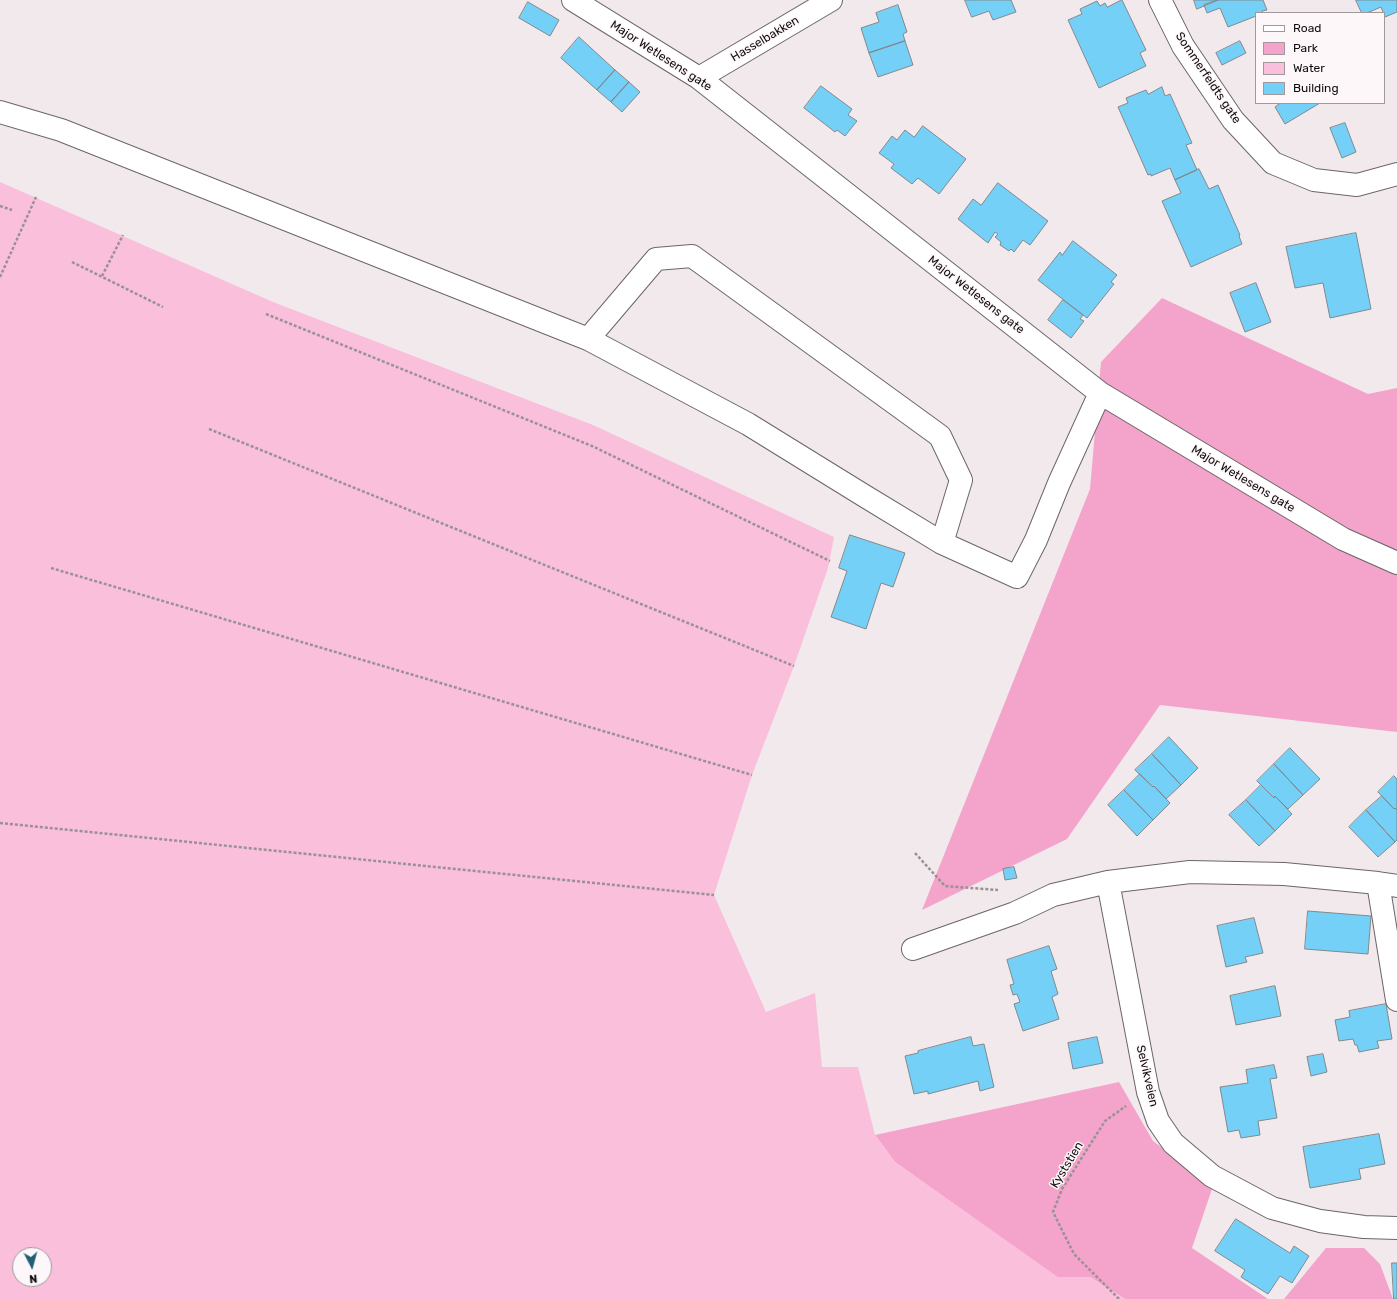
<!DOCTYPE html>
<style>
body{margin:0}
#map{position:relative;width:1397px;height:1299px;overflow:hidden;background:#f2e9ed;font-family:Rubik,sans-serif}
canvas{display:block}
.legend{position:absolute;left:1255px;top:12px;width:130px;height:92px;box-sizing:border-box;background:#fef7fa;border:1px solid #9f999c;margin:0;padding:5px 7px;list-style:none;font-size:12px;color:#100d0f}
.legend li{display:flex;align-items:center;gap:8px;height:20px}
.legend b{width:20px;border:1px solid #9f999c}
.north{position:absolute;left:12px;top:1247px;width:40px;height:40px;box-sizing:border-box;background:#fef7fa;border:1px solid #9f999c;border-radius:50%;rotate:174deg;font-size:11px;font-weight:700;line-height:16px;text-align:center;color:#100d0f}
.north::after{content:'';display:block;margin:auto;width:14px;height:18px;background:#225f76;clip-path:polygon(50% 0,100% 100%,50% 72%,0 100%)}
</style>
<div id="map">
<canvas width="1397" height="1299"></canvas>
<ul class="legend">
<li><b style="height:5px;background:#fff"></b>Road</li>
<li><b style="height:11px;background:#f4a3cb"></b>Park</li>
<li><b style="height:11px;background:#fabfdb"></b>Water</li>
<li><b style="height:11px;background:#74d0f6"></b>Building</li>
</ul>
<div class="north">N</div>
</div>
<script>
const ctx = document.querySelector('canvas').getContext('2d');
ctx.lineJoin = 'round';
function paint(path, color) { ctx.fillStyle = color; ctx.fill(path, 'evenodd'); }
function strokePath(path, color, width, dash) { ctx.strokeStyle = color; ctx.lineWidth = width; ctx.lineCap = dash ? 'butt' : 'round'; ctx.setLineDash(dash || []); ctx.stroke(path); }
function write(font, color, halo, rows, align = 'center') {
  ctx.font = font + ' Rubik,sans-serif'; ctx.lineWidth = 3; ctx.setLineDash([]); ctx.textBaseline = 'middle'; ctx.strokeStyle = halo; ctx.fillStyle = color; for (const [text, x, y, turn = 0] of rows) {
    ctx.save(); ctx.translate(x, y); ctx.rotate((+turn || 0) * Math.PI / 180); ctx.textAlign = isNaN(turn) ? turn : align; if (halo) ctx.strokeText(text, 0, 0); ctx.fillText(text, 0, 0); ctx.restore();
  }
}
paint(new Path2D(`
 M1162 298 1368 394 1397 388V732L1160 705 1067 839 922 910 1090 489 1101 362Z
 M1119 1082 1153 1141 1213 1186 1192 1248 1268 1299H1125L1090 1277 1058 1278 895 1162 875 1135Z
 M1326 1248H1364L1380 1264 1393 1299H1284Z`), '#f4a3cb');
paint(new Path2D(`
 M0 182 273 302 593 425 834 537 828 568 794 666 752 775 714 895 766 1012 815 993 822 1067H858L875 1135 895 1162 1058 1277H1090L1125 1299H0ZM20 1255H44V1279H20Z`), '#fabfdb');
const building = new Path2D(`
 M965 0H1011L1016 12 993 20 989 11 972 17Z
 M1122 0 1146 50 1140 53 1146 66 1099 88 1068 20 1082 14 1080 9 1097 1 1100 6 1105 3 1107 7Z
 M1194 0H1218L1197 9Z
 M1218 0H1263L1267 10 1262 11 1263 13H1256V16L1228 27 1220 8 1207 13 1204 5Z
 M1356 0H1397V12L1385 17 1381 7 1367 13H1362Z
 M528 2 559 20 550 36 519 18Z
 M898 5 907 32 903 34 905 41 869 53 861 28 879 22 876 13Z
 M579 37 615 70 597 90 561 58Z
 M905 41 913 65 878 77 869 53Z
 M1240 41 1246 53 1222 65 1216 53Z
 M615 70 629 82 611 102 597 90Z
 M629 82 640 92 622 112 611 102Z
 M821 86 852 109 848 115 857 121 845 136 837 130 835 132 804 108Z
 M1162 87 1165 96 1170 94 1192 143 1186 145 1197 170 1175 180 1170 168 1151 176V174L1148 175 1118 107 1128 103 1126 98 1146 90 1148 94Z
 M1278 103H1320L1285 124 1275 107 1279 104Z
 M1345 123 1356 152 1342 158 1330 128Z
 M923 126 966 159 939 194 918 178 912 184 891 168 894 164 879 153 892 136 897 140 905 130 914 137Z
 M1199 169 1209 189 1218 185 1240 235 1239 236 1242 244 1191 267 1162 201 1181 193 1175 180Z
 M998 183 1048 221 1030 245 1023 240 1014 252 1011 249 1009 251 1000 245 1001 242 995 237 998 234 995 232 988 243 958 219 973 199 981 205Z
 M1356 233 1371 309 1330 318 1323 283 1295 288 1286 247Z
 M1073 241 1117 275 1111 282 1114 284 1087 318 1038 280 1060 252 1062 255Z
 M1256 283 1271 322 1245 332 1230 293Z
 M1063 300 1083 315 1080 319 1084 321 1071 338 1048 320Z
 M850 535 905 553 893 587 881 583 866 629 831 617 847 571 839 568Z
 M1169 737 1198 768 1181 785 1152 754Z
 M1290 748 1320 779 1303 795 1274 764Z
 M1152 754 1181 785 1166 799 1154 786 1153 787 1135 770Z
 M1274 764 1303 795 1288 809 1275 796 1274 798 1257 781Z
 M1140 774 1153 787 1154 786 1170 803 1153 820 1124 790Z
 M1394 776 1397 779V810L1395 808 1394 809 1378 792Z
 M1261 785 1274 798 1275 796 1292 814 1275 831 1246 800Z
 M1124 790 1153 820 1137 836 1108 805Z
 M1382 796 1394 809 1395 808 1397 810V840L1395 842 1366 810Z
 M1246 800 1275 831 1259 846 1229 815Z
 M1366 810 1395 842 1378 857 1349 827Z
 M1014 867 1017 878 1005 880 1003 869Z
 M1308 911 1371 916 1368 954 1305 949Z
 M1254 918 1263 953 1245 957 1247 962 1226 967 1217 926Z
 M1049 946 1057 969 1051 971 1058 994 1052 997 1059 1019 1023 1031 1014 1004 1020 1002 1017 994 1013 995 1010 985 1014 984 1007 960Z
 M1275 986 1281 1016 1236 1025 1230 996Z
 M1386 1004 1392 1039 1377 1041 1379 1048 1359 1052 1357 1045H1355L1353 1039 1339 1041 1335 1020 1350 1017 1349 1011Z
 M971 1037 973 1046 984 1044 994 1087 980 1091 978 1081 928 1094V1091L914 1094 905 1056 918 1053V1051Z
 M1097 1037 1103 1063 1073 1069 1068 1043Z
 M1323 1054 1327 1072 1311 1076 1307 1057Z
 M1274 1065 1277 1078 1270 1079 1277 1118 1258 1121 1260 1135 1241 1138 1239 1130 1228 1132 1220 1087 1248 1083 1246 1070Z
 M1379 1134 1385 1164 1359 1169 1361 1179 1310 1188 1303 1147Z
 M1236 1219 1290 1253 1294 1246 1309 1256 1292 1283 1280 1276 1268 1294 1241 1277 1245 1270 1215 1251Z
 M1392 1263H1397V1299H1394Z`);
paint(building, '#74d0f6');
strokePath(building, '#81898d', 1);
const minor = new Path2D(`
 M573 0 699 78 1100 393 1343 539 1397 563
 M1160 0 1183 46 1233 120 1273 163 1314 180 1357 185 1397 174
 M699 78 831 0
 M0 112 61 130 588 339 748 424 863 495 942 543 1017 577 1036 540 1059 483 1100 393
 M588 339 656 259 692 256 940 436 961 480 942 543
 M1108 882 1148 1092 1158 1121 1173 1143 1212 1176 1272 1208 1320 1221 1364 1227 1397 1228
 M1378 883 1397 1000
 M913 949 1015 913 1053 895 1108 882 1190 872 1284 874 1378 883 1397 886`);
strokePath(minor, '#6c6568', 24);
strokePath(new Path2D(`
 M0 206 12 210
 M72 262 163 307
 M102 276 123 235
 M0 277 36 197
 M266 314 592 446 830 561
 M209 429 794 666
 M51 568 752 775
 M0 823 714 895
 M915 853 945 886 998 890
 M1119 1299 1074 1254 1053 1212 1062 1189 1105 1121 1126 1106`), '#999295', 2.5, [3, 2]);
strokePath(minor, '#fff', 22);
write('12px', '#100d0f', '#fef7fa', [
 ["Hasselbakken",765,39,-31],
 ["Major Wetlesens gate",661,56,33],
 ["Sommerfeldts gate",1208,78,56],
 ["Major Wetlesens gate",976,295,38],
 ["Major Wetlesens gate",1243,479,31],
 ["Selvikveien",1147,1076,77],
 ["Kyststien",1067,1165,-59]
]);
</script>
